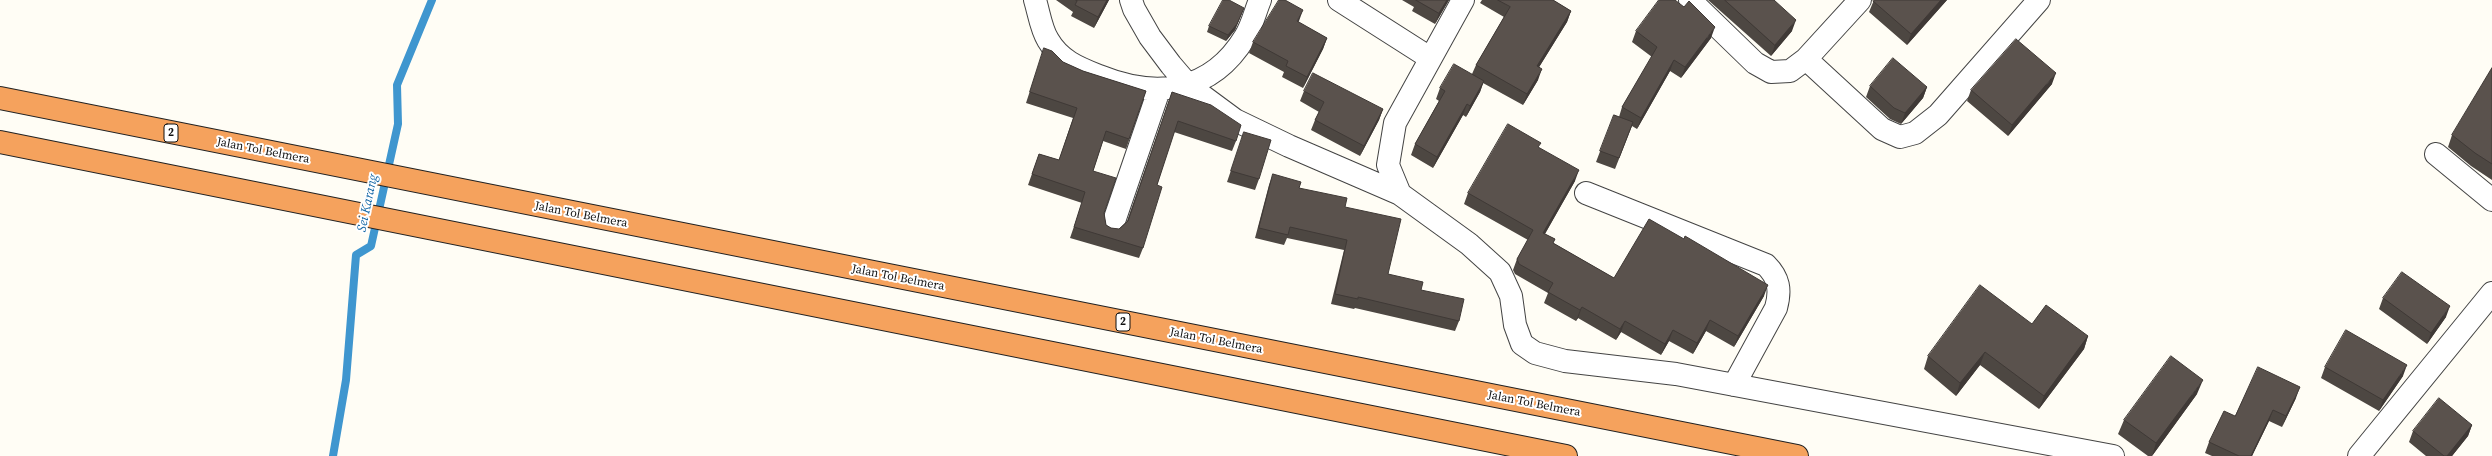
<!DOCTYPE html>
<style>
body{margin:0}
canvas{display:block;background:#fffdf5}
</style>
<canvas width="2492" height="456"></canvas>
<script>
const ctx = document.querySelector('canvas').getContext('2d');
ctx.lineJoin = 'round';
function strokePath(path, color, width, dash) { ctx.strokeStyle = color; ctx.lineWidth = width; ctx.lineCap = dash ? 'butt' : 'round'; ctx.setLineDash(dash || []); ctx.stroke(path); }
function paint(path, color) { ctx.fillStyle = color; ctx.fill(path, 'evenodd'); }
function write(font, color, halo, rows, align = 'center') {
  ctx.font = font + ' "Source Serif 4",serif'; ctx.lineWidth = 4; ctx.setLineDash([]); ctx.textBaseline = 'middle'; ctx.strokeStyle = halo; ctx.fillStyle = color; for (const [text, x, y, turn = 0] of rows) {
    ctx.save(); ctx.translate(x, y); ctx.rotate((+turn || 0) * Math.PI / 180); ctx.textAlign = isNaN(turn) ? turn : align; if (halo) ctx.strokeText(text, 0, 0); ctx.fillText(text, 0, 0); ctx.restore();
  }
}
strokePath(new Path2D(`
 M333 456 346 380 356 255 371 246 398 124 397 85 432 0`), '#3f96cf', 8);
const minor = new Path2D(`
 M1035 0C1039 13 1041 29 1048 40 1060 61 1079 68 1099 76 1156 99 1211 93 1245 37 1252 26 1255 12 1260 0
 M1131 0 1134 9 1150 37 1171 65 1189 86 1235 120 1289 146 1400 194
 M1339 0 1430 58
 M1463 0 1395 123 1388 165 1400 194 1469 244 1500 272 1511 296 1515 325 1522 344 1535 353 1565 361 1676 374 2113 456
 M1690 0 1755 63 1771 72 1790 71 1806 59 1860 0
 M1806 59 1882 129 1900 137 1915 133 1938 115 2039 0
 M2436 154 2492 200
 M1586 193 1766 265C1779 278 1781 290 1776 308L1734 385
 M1112 227 1159 90
 M2359 456 2492 293`);
const highway = new Path2D(`
 M0 98 1797 456
 M0 142 1566 456`);
strokePath(minor, '#444', 24);
strokePath(highway, '#222', 24);
strokePath(minor, '#fff', 22);
strokePath(highway, '#f5a25d', 22);
paint(new Path2D(`
 M1056 0H1109L1094 28 1071 16 1073 12Z
 M1402 0H1449L1435 24 1412 11 1414 7Z
 M1482 0H1553L1571 11 1567 22 1539 67 1538 80 1523 105 1483 83 1480 92 1466 117 1463 115 1433 168 1411 155 1415 144 1439 101 1436 99 1440 88 1472 74 1476 65 1504 17 1480 3Z
 M1708 0H1774L1792 31 1771 56Z
 M1874 0H1947L1907 45 1869 12Z
 M1244 8 1235 30 1226 41 1207 32 1209 26Z
 M1298 22 1327 38 1323 49 1303 88 1282 77 1284 72 1249 53 1253 42Z
 M1636 31 1711 38 1681 78 1670 71 1637 129 1632 126 1615 169 1596 162 1614 115 1619 117 1622 107 1652 57 1632 42Z
 M1044 48 1063 62 1083 71 1146 91 1126 149 1103 141 1093 171 1104 213 1106 225 1111 228 1119 229 1127 221 1172 92 1236 141 1232 151 1174 132 1157 185 1143 248 1139 258 1070 238 1082 203 1028 185 1039 154 1059 160 1073 118 1026 103Z
 M2492 68V180L2471 166 2448 147 2452 135Z
 M2052 84 2008 136 1967 101 1971 90Z
 M1870 86 1927 87 1923 98 1901 124 1890 119 1866 97Z
 M1304 91 1383 109 1379 120 1360 156 1311 130 1315 120 1319 112 1300 101Z
 M1244 132 1259 179 1255 190 1227 182Z
 M1539 148 1575 181 1545 234 1555 239 1553 243 1614 278 1764 296 1734 347 1706 331 1693 354 1669 341 1661 355 1621 332 1616 340 1578 318 1576 321 1544 303 1548 293 1515 274 1513 270 1517 259 1528 240 1464 204 1468 193Z
 M1273 174 1299 188 1345 207 1388 274 1421 290 1459 321 1455 331 1355 308 1354 309 1331 304 1344 250 1287 238 1284 245 1255 238 1269 185Z
 M2383 298 2446 317 2427 344 2379 309Z
 M2032 324 2088 336 2084 349 2039 409 1980 365 1956 396 1924 369 1928 356Z
 M2325 367 2403 376 2379 411 2321 378Z
 M2197 394 2152 456H2148L2118 434 2124 420Z
 M2296 398 2282 427 2269 421 2252 456H2212L2205 453 2209 442 2235 416Z
 M2472 425 2468 436 2452 456H2426L2409 442 2413 431Z`), '#4d4742');
paint(new Path2D(`
 M1107 0H1109L1094 28 1098 17Z
 M1447 0H1449L1435 24 1439 13Z
 M1941 0H1947L1907 45 1911 34Z
 M1244 8 1235 30 1226 41 1228 35Z
 M1303 10 1299 21 1293 32 1297 21Z
 M1571 11 1567 22 1533 77 1537 66Z
 M1796 20 1792 31 1771 56 1775 45Z
 M1715 27 1711 38 1681 78 1685 67Z
 M1327 38 1323 49 1303 88 1307 77Z
 M1674 60 1670 71 1637 129 1641 118Z
 M1542 69 1538 80 1523 105 1527 94Z
 M2056 73 2052 84 2008 136 2012 125Z
 M1484 81 1480 92 1466 117 1470 106Z
 M1927 87 1923 98 1901 124 1905 113Z
 M1467 104 1463 115 1433 168 1437 157Z
 M1383 109 1379 120 1360 156 1364 146Z
 M1579 170 1575 181 1539 244 1543 233Z
 M1768 285 1764 296 1734 347 1738 336Z
 M2450 306 2446 317 2427 344 2431 333Z
 M1582 307 1578 318 1576 321 1580 310Z
 M1710 320 1706 331 1693 354 1697 343Z
 M1625 321 1621 332 1616 340 1620 329Z
 M1673 330 1669 341 1661 355 1665 344Z
 M2088 336 2084 349 2039 409 2044 396Z
 M1985 352 1980 365 1956 396 1960 383Z
 M2407 365 2403 376 2379 411 2383 400Z
 M2203 380 2197 394 2152 456 2156 443Z
 M2300 387 2296 398 2282 427 2286 416Z
 M2273 410 2269 421 2252 456H2251Z
 M2472 425 2468 436 2452 456H2447Z`), '#3f3936');
const building = new Path2D(`
 M1076 0H1107L1098 17 1075 5 1077 1Z
 M1223 0H1229L1244 8 1237 24 1228 35 1209 26Z
 M1279 0H1285L1303 10 1297 21 1327 38 1307 77 1286 66 1288 61 1253 42Z
 M1416 0H1447L1439 13Z
 M1498 0H1553L1571 11 1537 66 1542 69 1527 94 1476 65 1510 7Z
 M1659 0H1675L1684 7 1689 1 1715 27 1685 67 1674 60 1641 118 1622 107 1657 47 1636 31Z
 M1725 0H1774L1796 20 1775 45Z
 M1874 0H1941L1911 34 1873 1Z
 M2016 39 2056 73 2012 125 1971 90Z
 M1044 48 1052 51 1063 62 1083 71 1146 91 1129 139 1106 131 1093 171 1116 178 1104 213 1106 225 1111 228 1119 229 1128 221 1172 92 1211 105 1241 125 1236 141 1178 121 1157 185 1162 187 1143 248 1074 227 1085 192 1032 174 1039 154 1059 160 1077 108 1030 92Z
 M1893 58 1927 87 1905 113 1894 108 1870 86Z
 M1454 64 1484 81 1470 106 1467 104 1437 157 1415 144 1445 91 1440 88Z
 M2492 68V164L2475 153 2452 135Z
 M1313 73 1383 109 1364 146 1315 120 1324 102 1304 91Z
 M1614 115 1633 122 1619 158 1600 151Z
 M1508 124 1541 143 1538 147 1579 170 1543 233 1555 239 1553 243 1614 278 1649 219 1684 239 1685 236 1768 285 1738 336 1710 320 1697 343 1673 330 1665 344 1625 321 1620 329 1582 307 1580 310 1548 292 1553 283 1519 264 1517 259 1533 230 1468 193Z
 M1244 132 1271 140 1259 179 1231 171Z
 M1273 174 1301 182 1299 188 1347 198 1345 207 1401 219 1388 274 1423 282 1421 290 1464 299 1459 321 1358 297V299L1335 294 1347 240 1290 227 1288 235 1259 228Z
 M2402 272 2450 306 2431 333 2383 298Z
 M1980 285 2032 324 2046 305 2088 336 2044 396 1985 352 1960 383 1928 356Z
 M2346 330 2407 365 2383 400 2325 367Z
 M2171 356 2203 380 2156 443 2124 420Z
 M2258 367 2300 387 2286 416 2273 410 2251 456H2239L2209 442 2224 411 2235 416Z
 M2439 398 2472 425 2447 456H2444L2413 431Z`);
paint(building, '#5a524d');
strokePath(building, '#3f3936', 1);
for (const [x, y, w] of [
 [171,133,14],
 [1123,322,14]
]) { const box = new Path2D(); box.roundRect(x - w / 2, y - 9, w, 18, 3); ctx.fillStyle = '#fff'; ctx.fill(box); strokePath(box, '#111', 1); }
write('bold 11px', '#111', null, [
 ["2",171,133],
 ["2",1123,322]
]);
write('12px', '#111', '#fff', [
 ["Jalan Tol Belmera",263,151,11],
 ["Jalan Tol Belmera",581,215,11],
 ["Jalan Tol Belmera",898,278,11],
 ["Jalan Tol Belmera",1216,341,11],
 ["Jalan Tol Belmera",1534,404,11]
]);
write('italic 13px', '#1768a6', '#fff', [
 ["Sei Karang",368,203,-78]
]);
</script>
